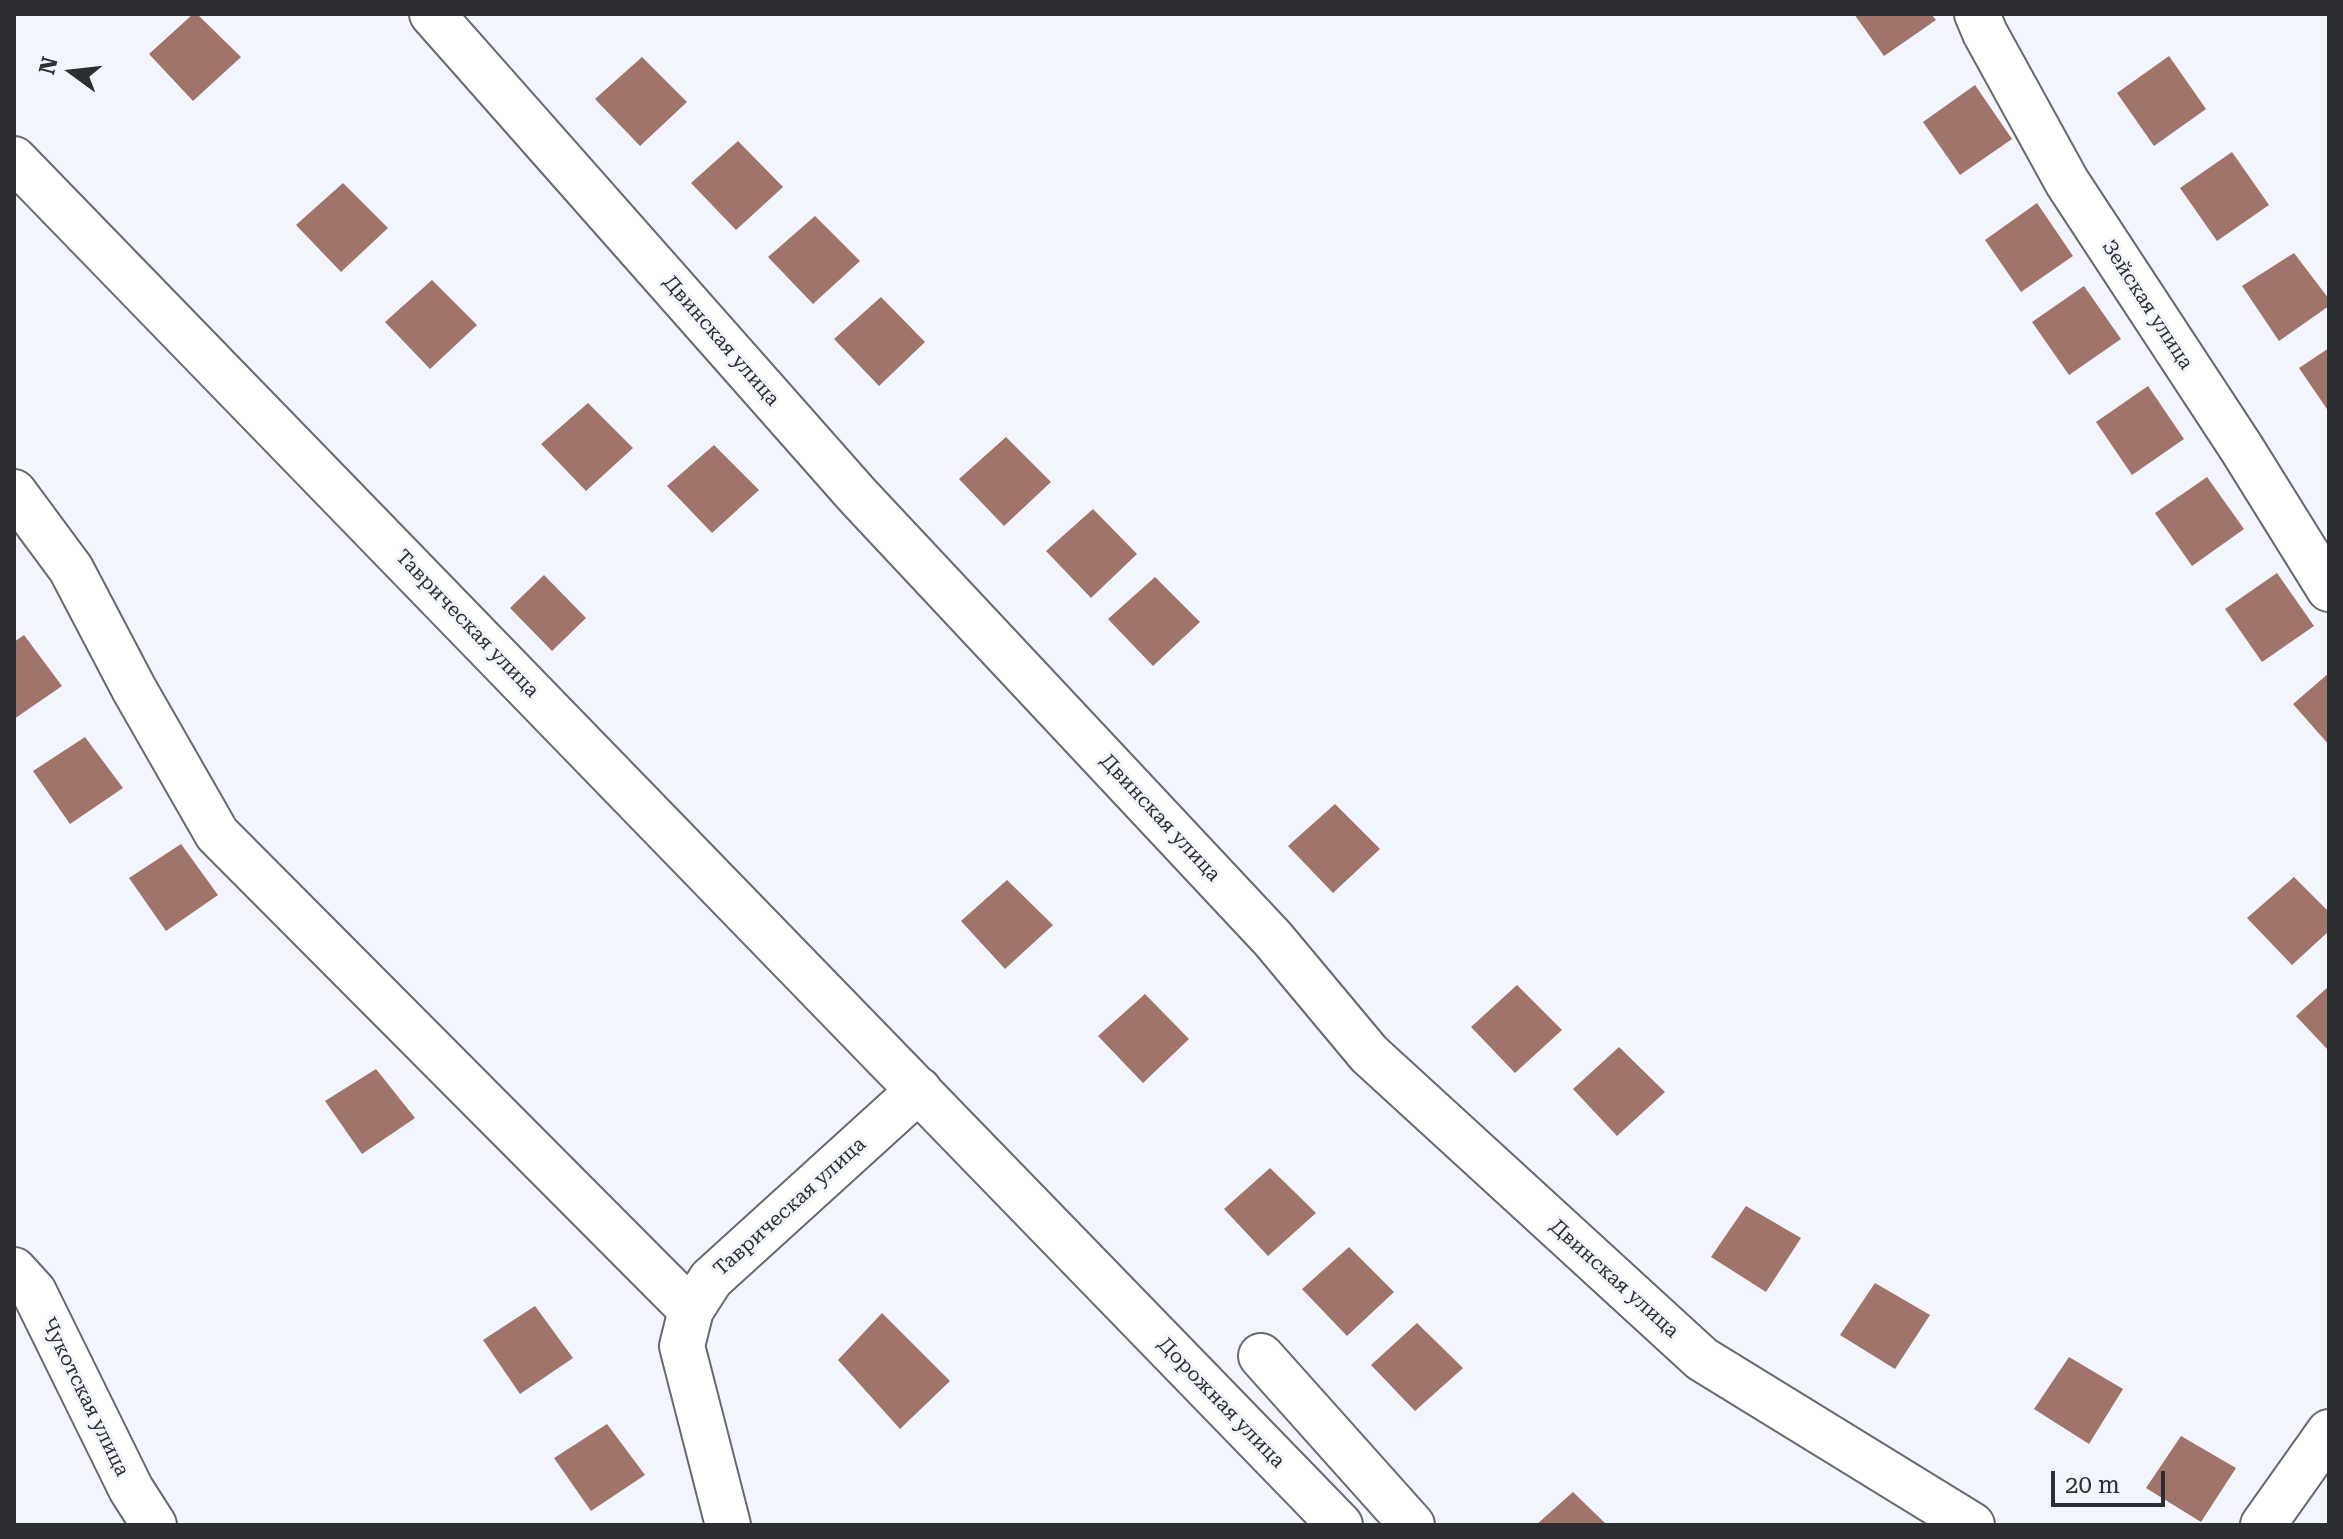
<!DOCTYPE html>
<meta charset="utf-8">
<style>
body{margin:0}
#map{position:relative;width:2343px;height:1539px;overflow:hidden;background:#f2f5fb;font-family:"Roboto Serif",serif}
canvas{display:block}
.frame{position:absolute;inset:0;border:16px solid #2d2e31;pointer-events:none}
.north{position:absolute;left:32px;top:32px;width:80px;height:80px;-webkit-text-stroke:6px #f2f5fb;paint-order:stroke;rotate:285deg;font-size:22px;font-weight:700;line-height:32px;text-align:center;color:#2d2e31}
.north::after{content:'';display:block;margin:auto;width:28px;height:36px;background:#2d2e31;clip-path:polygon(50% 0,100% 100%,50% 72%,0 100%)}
.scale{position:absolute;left:2051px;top:1471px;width:114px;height:36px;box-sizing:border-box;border:4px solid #2d2e31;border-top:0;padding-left:10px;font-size:24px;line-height:28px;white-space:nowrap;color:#2d2e31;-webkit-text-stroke:6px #f2f5fb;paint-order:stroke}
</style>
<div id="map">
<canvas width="2343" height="1539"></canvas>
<div class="frame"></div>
<div class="north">N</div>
<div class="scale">20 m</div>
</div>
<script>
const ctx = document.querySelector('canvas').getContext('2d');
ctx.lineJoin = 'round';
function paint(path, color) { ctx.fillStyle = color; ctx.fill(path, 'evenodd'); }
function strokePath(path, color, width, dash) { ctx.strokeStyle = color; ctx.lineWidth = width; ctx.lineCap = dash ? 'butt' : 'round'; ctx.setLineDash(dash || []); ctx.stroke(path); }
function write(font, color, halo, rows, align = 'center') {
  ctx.font = font + ' "Roboto Serif",serif'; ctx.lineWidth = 6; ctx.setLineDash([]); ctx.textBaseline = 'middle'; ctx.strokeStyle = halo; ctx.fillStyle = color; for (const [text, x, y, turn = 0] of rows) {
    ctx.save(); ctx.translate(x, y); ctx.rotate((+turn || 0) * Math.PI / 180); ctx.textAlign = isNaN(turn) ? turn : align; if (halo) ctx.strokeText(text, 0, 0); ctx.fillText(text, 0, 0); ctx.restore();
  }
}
paint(new Path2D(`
 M193 14H197L241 57 193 101 149 54Z
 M1854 14H1931L1936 20 1884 56Z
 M2169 56 2206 109 2154 146 2117 93Z
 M642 57 687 102 640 146 595 99Z
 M1975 85 2012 139 1960 175 1923 122Z
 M738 141 783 187 736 230 691 183Z
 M2232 152 2269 205 2217 241 2180 188Z
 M343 183 388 228 341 272 296 225Z
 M2037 203 2073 256 2021 292 1985 240Z
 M815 216 860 261 813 304 768 257Z
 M2294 253 2329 299V306L2279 341 2242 286Z
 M432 280 477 325 430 369 385 322Z
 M2084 286 2121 339 2069 375 2032 322Z
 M881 297 925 342 879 386 834 339Z
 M2329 348V412L2299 368Z
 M2148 386 2184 439 2132 475 2096 422Z
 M588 403 633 448 586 491 541 444Z
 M1006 437 1051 482 1004 526 959 479Z
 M714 445 759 490 712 533 667 486Z
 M2207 477 2244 529 2192 566 2155 513Z
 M1093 509 1137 554 1091 598 1046 551Z
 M2277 573 2314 626 2262 662 2225 609Z
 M544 575 586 618 552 651 510 608Z
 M1155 577 1200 622 1153 666 1108 619Z
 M24 635 62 686 14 719V642Z
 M2329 673V745L2293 704Z
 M85 737 123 788 70 824 33 771Z
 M1335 804 1380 849 1333 893 1288 846Z
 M181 844 218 895 166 931 129 878Z
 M2294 877 2329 912V931L2292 965 2247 918Z
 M1007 880 1053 925 1005 969 961 921Z
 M1517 985 1562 1030 1515 1073 1471 1027Z
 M2329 986V1051L2296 1016Z
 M1145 994 1189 1039 1143 1083 1098 1036Z
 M1619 1047 1665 1092 1617 1136 1573 1089Z
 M376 1069 415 1118 362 1154 325 1101Z
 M1270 1168 1316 1213 1268 1256 1224 1209Z
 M1746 1206 1801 1238 1766 1292 1711 1257Z
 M1349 1247 1394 1292 1347 1336 1302 1289Z
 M1875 1283 1930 1315 1895 1369 1840 1335Z
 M535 1306 573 1358 520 1394 483 1340Z
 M882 1313 950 1381 900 1429 838 1360Z
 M1417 1323 1463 1368 1415 1411 1371 1365Z
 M2069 1357 2123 1389 2089 1444 2034 1409Z
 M607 1424 645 1475 591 1511 554 1458Z
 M2181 1436 2236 1468 2201 1522 2146 1488Z
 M1573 1492 1607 1525H1536Z`), '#a0746a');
const street = new Path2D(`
 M432 14 858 496 1273 939 1369 1054 1702 1359 1972 1525
 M1977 14 1985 33 2067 182 2242 449 2329 589
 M14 492 71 569 134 689 217 834 691 1310
 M14 1270 34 1292 131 1489 154 1525
 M1261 1356 1412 1525
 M728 1525 682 1346 691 1310 711 1279 919 1090
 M2263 1525 2329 1432`);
const primary = new Path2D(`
 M14 159 1340 1525`);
strokePath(street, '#67696f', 48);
strokePath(primary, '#67696f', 48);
strokePath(street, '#fff', 44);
strokePath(primary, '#fff', 44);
write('20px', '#2d2e31', '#f2f5fb', [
 ["Зейская улица",2147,305,57],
 ["Двинская улица",721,341,49],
 ["Таврическая улица",467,624,46],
 ["Двинская улица",1160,818,47],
 ["Таврическая улица",790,1207,-42],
 ["Двинская улица",1614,1279,42],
 ["Чукотская улица",85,1397,64],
 ["Дорожная улица",1221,1403,46]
]);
</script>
